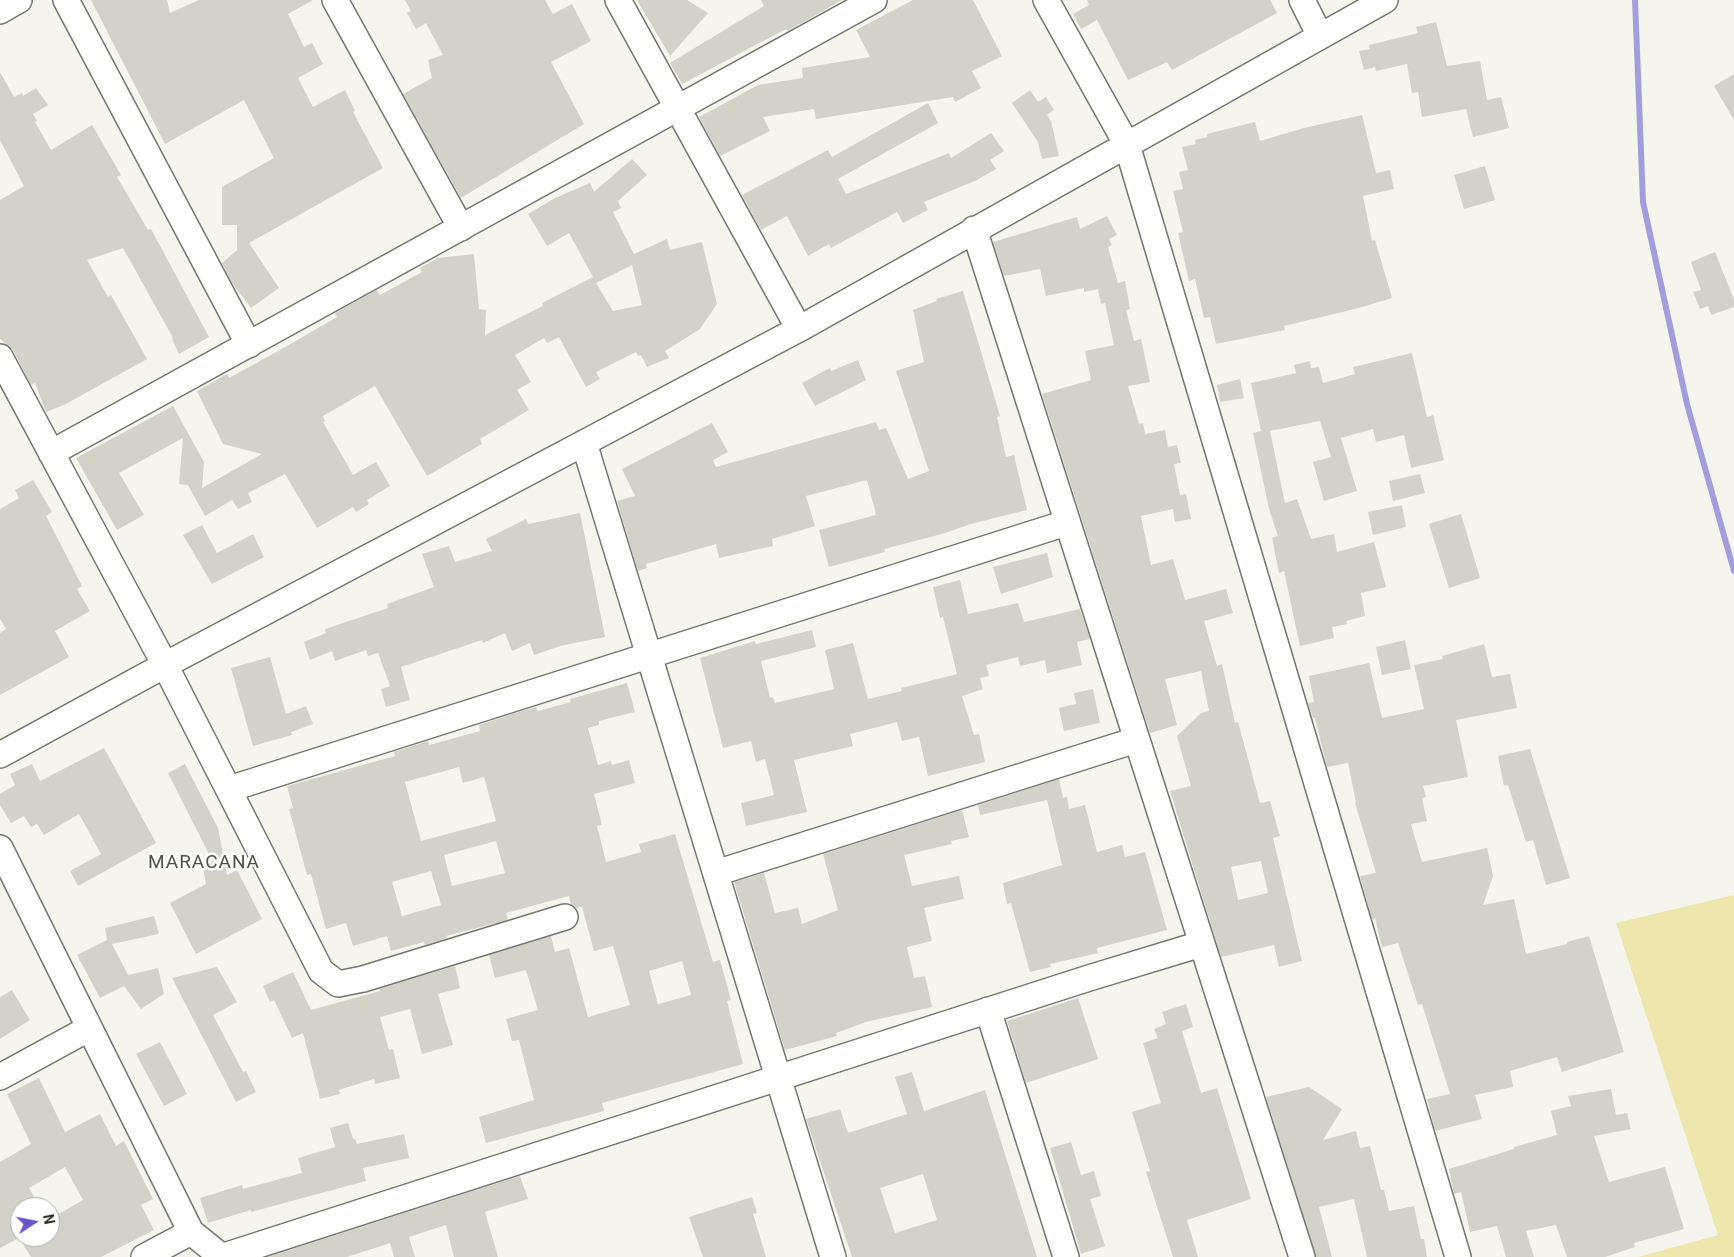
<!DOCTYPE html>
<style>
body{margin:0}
#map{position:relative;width:1734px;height:1257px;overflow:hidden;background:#f6f5ed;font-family:Roboto,sans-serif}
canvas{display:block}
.north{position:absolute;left:10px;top:1197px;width:50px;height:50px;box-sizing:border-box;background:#fff;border:1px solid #acacab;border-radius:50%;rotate:79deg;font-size:14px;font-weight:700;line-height:20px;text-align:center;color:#302f2c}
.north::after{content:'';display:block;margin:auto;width:18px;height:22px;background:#6c54cd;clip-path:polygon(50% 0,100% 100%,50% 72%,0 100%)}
</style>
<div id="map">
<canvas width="1734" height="1257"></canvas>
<div class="north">N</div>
</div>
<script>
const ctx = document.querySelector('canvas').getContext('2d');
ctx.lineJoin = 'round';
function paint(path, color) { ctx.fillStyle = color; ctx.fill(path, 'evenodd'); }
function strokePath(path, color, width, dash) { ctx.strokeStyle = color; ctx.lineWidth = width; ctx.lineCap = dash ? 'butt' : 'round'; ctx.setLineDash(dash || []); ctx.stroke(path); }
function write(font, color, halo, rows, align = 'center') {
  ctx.font = font + ' Roboto,sans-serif'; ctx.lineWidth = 5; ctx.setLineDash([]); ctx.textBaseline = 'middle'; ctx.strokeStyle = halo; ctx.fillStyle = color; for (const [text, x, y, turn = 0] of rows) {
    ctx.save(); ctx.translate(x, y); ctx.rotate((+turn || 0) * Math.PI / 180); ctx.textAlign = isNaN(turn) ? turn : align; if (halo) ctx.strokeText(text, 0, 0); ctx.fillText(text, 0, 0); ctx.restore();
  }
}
paint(new Path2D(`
 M1734 895V1257H1638L1718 1235 1616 923Z`), '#ede7ad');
strokePath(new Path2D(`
 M1635 0 1643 202 1687 404 1734 571`), '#a29ddd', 6);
paint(new Path2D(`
 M91 0H167L170 13 199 0H313L288 14 304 47 312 43 323 64 298 78 313 107 345 90 355 111 353 112 383 168 249 243 279 288 251 308 232 283 222 263 237 250V225H222V187L274 158 244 100 165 144Z
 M405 0H545L553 14 572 4 591 41 551 62 584 124 461 198 403 94 432 78 428 60 443 55 426 23 416 29 407 13 411 11Z
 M637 0H687L708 13 670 56Z
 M761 0H842L788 31 786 29 682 84 670 63 764 6Z
 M913 0H973L1002 56 972 71 981 88 955 102 953 97 816 119 814 109 763 117 770 131 720 156 699 117 758 85 803 78 802 68 870 57 856 30Z
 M1087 0H1270L1277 13 1172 70 1167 62 1128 80 1097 20 1081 29 1073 14 1089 5Z
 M1436 22 1447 66 1480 61 1487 100 1501 97 1509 128 1473 137 1466 109 1422 117 1418 92 1412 93 1407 64 1376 71 1375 67 1364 70 1359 51 1370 49 1369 45 1418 33 1416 27Z
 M0 72 14 97 22 93 23 96 36 88 48 105 33 114 37 121 35 122 51 150 92 125 121 175 117 177 148 230 151 229 209 337 179 354 172 339 173 338 123 248 87 260 108 297 111 295 147 359 64 405 46 412 35 383 31 385 13 350 0 339V200L24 186 0 140Z
 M1734 74V120L1714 86Z
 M1030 90 1038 102 1046 97 1054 110 1047 115 1051 121 1059 156 1042 159 1038 142 1012 103Z
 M928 103 938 123 838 179 846 194 949 153 951 158 991 133 1004 151 990 160 996 169 977 180 924 202 928 210 903 223 897 212 831 248 829 244 808 256 787 216 761 230 742 195 828 150 832 157Z
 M1362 115 1376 173 1390 170 1394 189 1363 196 1372 241 1375 240 1392 298 1359 308 1284 326 1285 330 1216 344 1210 317 1204 318 1195 279 1189 281 1178 233 1183 232 1173 191 1183 189 1179 172 1188 170 1182 147 1196 144 1195 140 1207 137V134L1255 122 1260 141 1304 128Z
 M632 159 647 175 618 201 621 208 613 212 634 254 667 239 670 250 702 242 717 304 700 329 665 351 669 358 647 367 641 355 638 356 636 352 596 372 600 379 586 387 559 337 547 343 544 338 515 355 531 382 517 390 529 410 480 439 482 444 427 476 375 386 323 416 325 421 323 422 353 475 376 462 390 486 367 500 369 504 356 512 353 507 317 528 285 474 248 493 252 502 238 509 232 500 205 516 188 485 179 484 183 438 119 473 144 515 117 530 76 458 173 406 204 462 202 488 262 454 223 444 197 391 227 374 229 378 280 350 337 317 335 313 377 290 380 295 422 272 420 268 438 258 474 254 479 309 486 310 485 335 543 306 542 303 593 277 569 233 547 246 528 214 555 198 590 183 594 192ZM632 265 642 305 613 311 596 283Z
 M1485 166 1495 200 1464 209 1454 175Z
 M1107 216 1117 235 1109 239 1112 245 1108 247 1118 283 1125 281 1130 309 1126 310 1134 341 1141 339 1150 382 1128 386 1139 424 1143 423 1145 434 1165 430 1168 447 1177 445 1181 463 1174 464 1180 495 1186 494 1191 519 1175 522 1173 509 1141 516 1151 565 1173 559 1185 600 1226 589 1233 613 1204 621 1217 666 1222 664 1235 723 1238 722 1260 803 1270 801 1280 836 1273 838 1302 961 1279 967 1274 945 1221 957 1170 791 1191 786 1177 736 1201 713 1209 711 1201 671 1165 679 1177 725 1150 733 1042 394 1091 380 1085 351 1114 345 1105 303 1101 304 1098 289 1084 292V288L1046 296 1040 269 1004 276 993 242 1077 217 1080 229ZM1261 861 1268 893 1238 900 1231 867Z
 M1715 252 1734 300V307L1711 315 1708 306 1700 309 1693 292 1701 290 1691 262Z
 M963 291 1000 416 997 417 1006 457 1014 455 1027 510 971 524 942 534 884 549 885 552 829 567 819 530 876 515 867 480 806 496 815 526 772 539 773 546 719 558 716 544 646 564 647 568 638 571 617 501 635 496 622 469 712 423 728 452 713 460 716 467 876 422 879 430 886 428 908 479 929 471 896 371 924 362 913 310 937 301 936 299Z
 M1412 353 1427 417 1433 415 1444 460 1411 468 1404 435 1376 442 1373 429 1341 438 1357 491 1324 501 1313 462 1331 457 1320 421 1270 431 1285 503 1297 499 1311 539 1334 534 1337 552 1374 542 1386 587 1361 593 1365 616 1346 621 1347 624 1332 627 1334 638 1300 646 1284 571 1279 573 1272 538 1278 536 1269 509 1253 433 1261 431 1251 383 1296 373 1294 365 1310 361 1311 368 1319 367 1323 383 1355 374 1353 367Z
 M858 360 866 380 815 406 802 383 830 368 831 371Z
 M1240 379 1244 398 1220 402 1217 385Z
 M1420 474 1425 493 1393 501 1389 481Z
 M33 480 52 512 46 516 82 586 77 589 90 611 55 631 69 657 0 695V633L6 629 0 619V509L19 498 15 490Z
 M1402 505 1406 527 1373 535 1368 512Z
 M580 513 605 637 560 646 534 655 530 643 512 651 505 633 483 643 482 640 401 667 410 700 386 707 381 689 390 686 378 653 368 656 366 650 335 661 332 651 310 660 304 642 326 633 325 629 388 608 387 604 434 587 422 554 449 546 455 562 492 551 486 539 526 519 528 524Z
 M1461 514 1480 578 1449 588 1429 524Z
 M202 525 217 553 253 534 264 557 212 584 183 535Z
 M1047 553 1053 577 1001 594 993 567Z
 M960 580 968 614 1018 603 1024 622 1080 609 1090 639 1077 642 1082 665 1047 673 1045 660 1020 666 1018 657 986 665 989 676 980 678 983 689 962 696 974 735 979 734 985 762 928 776 919 737 902 741 897 722 850 734 853 746 794 760 807 812 746 826 741 803 774 795 765 759 756 762 751 741 723 748 700 658 755 641 756 644 812 630 816 647 761 661 770 698 773 697 775 703 834 689 825 650 853 643 868 699 902 691 901 688 957 674 943 617 940 618 933 587Z
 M1405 640 1411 669 1382 675 1376 647Z
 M1484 644 1492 677 1510 674 1517 708 1456 720 1468 777 1423 786 1426 797 1422 798 1427 821 1411 824 1422 862 1487 848 1493 876 1483 905 1514 899 1526 954 1567 944V942L1589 936 1624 1052 1562 1072 1557 1057 1510 1071 1513 1087 1475 1095 1482 1119 1435 1131 1427 1099 1450 1094 1422 1004 1418 1005 1398 943 1382 947 1375 918 1372 919 1360 876 1376 873 1355 803 1356 802 1348 763 1327 767 1315 718H1313L1308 703 1314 702 1309 676 1369 663 1382 718 1424 709 1414 665 1443 659 1442 656Z
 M270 657 286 714 306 706 313 724 291 732 292 735 253 746 231 668Z
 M627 683 635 712 599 721V725L588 728 598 765 611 761 612 765 629 760 635 783 594 794 602 825 597 826 606 862 641 852 639 844 675 834 713 962 720 960 731 1000 727 1001 743 1064 602 1103 604 1111 486 1143 479 1117 534 1100 519 1040 512 1041 506 1019 538 1010 526 970 495 978 489 955 551 936 555 952 569 948 588 1017 630 1005 613 946 594 951 582 907 576 908 571 905 569 896 506 913 508 920 446 936 447 938 425 945 424 942 391 951 387 936 353 946 346 923 326 929 311 874 307 875 289 809 293 808 287 786 395 756 394 752 416 745 428 741 429 745 480 731 479 725 525 710 536 707 538 711 571 702 570 699ZM459 767 463 783 484 777 496 821 421 841 405 782ZM496 841 505 873 452 886 444 855ZM431 871 441 905 402 916 392 882ZM682 961 691 995 658 1004 649 971Z
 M1093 689 1100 723 1064 731 1059 708 1076 704 1074 693Z
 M104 748 156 843 78 886 70 871 101 854 79 814 44 835 37 824 31 827 24 816 11 823 0 805V794L15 785 10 774 32 764 40 781Z
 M1530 749 1570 878 1546 885 1533 840 1526 842 1508 785 1504 786 1498 756Z
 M185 764 218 828 227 875 237 870 262 919 196 954 170 903 206 884 203 868 213 862 168 773Z
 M1059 779 1063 798 1067 797 1069 809 1085 805 1097 852 1122 845 1125 857 1145 852 1167 930 1097 948 1098 953 1050 964 1051 967 1030 972 1011 903 1007 904 1003 883 1062 865 1047 800 980 815 978 805Z
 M962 810 969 837 951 841 952 844 904 855 912 886 959 876 964 899 924 908 932 941 907 947 914 978 925 976 932 1007 866 1022 836 1033 837 1036 785 1050 734 882 764 873 775 913 798 908 802 924 838 910 823 854Z
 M154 916 159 934 112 944 128 975 158 968 164 994 141 1009 124 986 100 998 77 955 107 940 105 928Z
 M455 966 460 988 438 994 453 1045 422 1054 410 1009 380 1017 389 1050 393 1049 400 1078 375 1084 374 1079 339 1090 340 1094 320 1099 303 1033 292 1038 274 1000 270 1002 263 986 293 972 311 1010 380 991 379 989Z
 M217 967 237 1002 213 1015 243 1072 246 1071 256 1092 236 1102 172 978Z
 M12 990 30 1020 0 1039V997Z
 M1078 998 1098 1059 1026 1083 1007 1021Z
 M1186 1004 1193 1027 1182 1031 1201 1093 1217 1088 1251 1199 1187 1220 1198 1257H1173L1146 1172 1150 1171 1132 1112 1161 1103 1143 1043 1158 1038 1154 1029 1166 1024 1162 1012Z
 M160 1042 187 1094 164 1106 136 1054Z
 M912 1072 924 1111 985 1090 1037 1257H852L806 1119 840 1109 848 1133 907 1114 895 1077ZM923 1174 937 1220 895 1233 880 1188Z
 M39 1078 65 1132 100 1114 116 1146 124 1141 153 1199 141 1205 154 1230 101 1257H31L19 1238 0 1248V1162L31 1144 7 1094ZM65 1167 83 1200 50 1219V1237H20V1207H40L29 1188Z
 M1309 1087 1342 1109 1323 1140 1356 1131 1360 1148 1370 1146 1381 1190H1384L1389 1211 1414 1206 1421 1239H1424L1427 1257H1367L1354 1199 1319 1207 1332 1257H1316L1266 1097Z
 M1611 1089 1616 1115 1627 1113 1631 1129 1594 1136 1609 1182 1665 1167 1684 1229 1634 1243 1635 1247 1605 1257H1567L1556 1225 1526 1231 1534 1257H1506L1497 1226 1470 1232 1461 1192 1454 1194 1449 1169 1514 1149V1147L1557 1135 1551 1111 1571 1106 1568 1096Z
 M348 1123 353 1139H355L357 1144 404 1134 409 1158 363 1168 366 1181 251 1212V1210L208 1223 200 1198 242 1185 243 1189 302 1173 298 1158 335 1147 330 1128Z
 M1071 1142 1081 1175 1094 1171 1101 1196 1090 1199 1105 1246 1081 1254 1050 1148Z
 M520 1176 528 1199 485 1212 498 1257H454L446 1225 409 1237 415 1257H394L390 1243 347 1257H268Z
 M752 1197 757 1213 753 1214 766 1257H703L689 1217Z`), '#d2d2c9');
const minor = new Path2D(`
 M66 0 249 345
 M335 0 461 228
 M618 0 799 329
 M1046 0 1127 145 1458 1257
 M1302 0 1320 36
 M0 11 19 0
 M974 229 1302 1257
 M0 357 165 665 321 971 338 984 363 979 565 917
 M584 443 833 1257
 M51 453 874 0
 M0 755 165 665 799 329 1385 0
 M229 789 1066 523
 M0 848 191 1232 222 1257
 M716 873 1136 740
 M988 1010 1066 1257
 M0 1077 88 1029
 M144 1257 191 1232
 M221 1257 1089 978 1201 944`);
strokePath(minor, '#76756e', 28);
strokePath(minor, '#fff', 25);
ctx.letterSpacing = '1px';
write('19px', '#504f48', '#fff', [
 ["MARACANA",204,863]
]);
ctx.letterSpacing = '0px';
</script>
